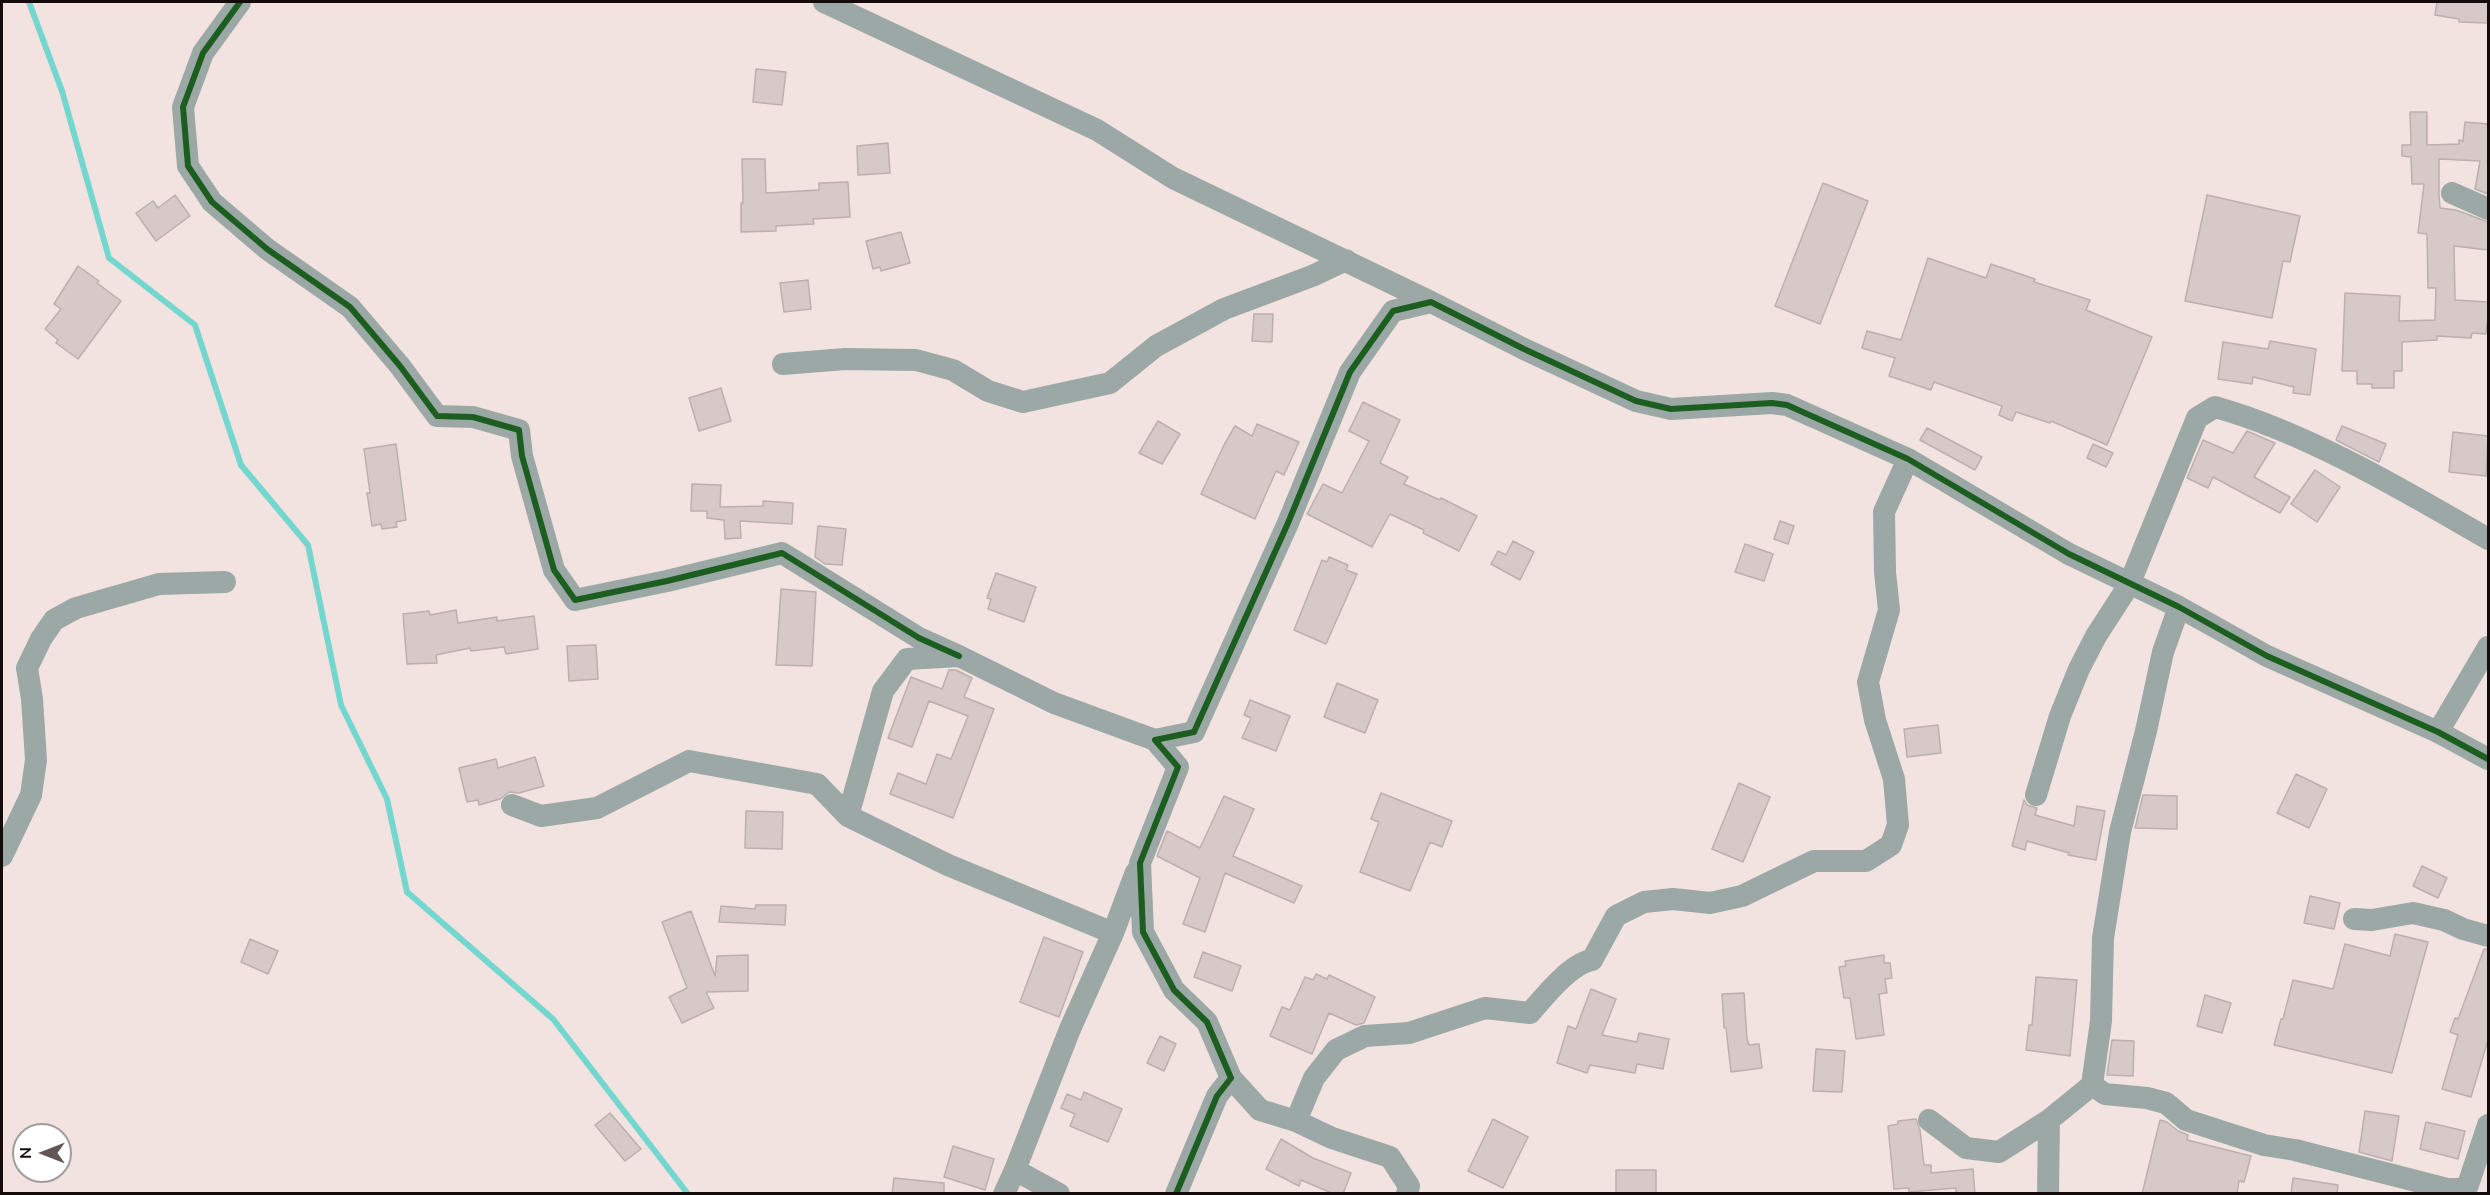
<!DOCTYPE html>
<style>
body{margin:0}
#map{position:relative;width:2490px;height:1195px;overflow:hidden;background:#f2e3e0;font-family:"Nunito Sans",sans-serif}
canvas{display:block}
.frame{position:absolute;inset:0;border:3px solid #150b0a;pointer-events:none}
.north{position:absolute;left:12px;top:1123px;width:60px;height:60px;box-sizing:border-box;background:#fff;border:2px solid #a19d9d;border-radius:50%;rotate:270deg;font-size:16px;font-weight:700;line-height:24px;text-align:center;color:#150b0a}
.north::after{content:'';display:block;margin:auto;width:21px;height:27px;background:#625755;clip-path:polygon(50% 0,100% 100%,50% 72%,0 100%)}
</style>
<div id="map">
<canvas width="2490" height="1195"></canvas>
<div class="frame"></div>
<div class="north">N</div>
</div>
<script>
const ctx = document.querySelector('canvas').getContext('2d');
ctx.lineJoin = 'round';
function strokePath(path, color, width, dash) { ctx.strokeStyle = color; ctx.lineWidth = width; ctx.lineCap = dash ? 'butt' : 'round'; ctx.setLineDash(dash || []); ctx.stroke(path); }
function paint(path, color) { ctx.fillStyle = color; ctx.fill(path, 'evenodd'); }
strokePath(new Path2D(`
 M29 2 62 91 109 258 195 325 241 465 308 545 341 705 387 799 407 892 553 1019 688 1194`), '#73d6cf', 6);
const building = new Path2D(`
 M2437 2H2488V23L2459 22V19L2435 15Z
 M756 69 786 72 782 105 753 102Z
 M2410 112H2427V145L2459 144V140L2463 141 2465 122 2488 124V194L2475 189 2480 161 2439 159V194L2440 208 2456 210 2488 222V250L2454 246 2455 300 2488 302V323H2487L2486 334 2472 333 2471 338 2437 336V340L2402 342V371H2394V388H2372V384H2357V371H2342L2345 293 2400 296 2399 321 2435 320 2436 288H2428L2427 234 2418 233 2424 184H2412L2411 157 2402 156V145H2411Z
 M888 143 890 173 858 175 857 146Z
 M742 159H765L766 193 819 190V183L848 182 850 217 813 219 814 224 776 226V231L741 232V203H743Z
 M1823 183 1868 201 1820 324 1775 306Z
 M175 195 190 216 156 241 136 213 153 201 158 208Z
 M2207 195 2300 216 2290 262 2283 261 2272 318 2185 301Z
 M901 232 910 263 881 271 880 267 873 269 866 241Z
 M1928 258 1986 278 1991 264 2035 279 2034 282 2090 300 2086 310 2152 337 2107 445 2051 421 2050 423 2016 412 2012 421 1999 415 2002 406 1934 382 1931 390 1889 376 1895 358 1862 348 1867 331 1901 340Z
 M78 266 99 281 97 283 121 301 78 359 56 343 58 340 45 329 61 309 54 304Z
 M808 280 811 309 784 312 780 283Z
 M1254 314H1273L1272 342 1252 341Z
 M2270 341 2316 349 2310 395 2293 393 2294 387 2253 377 2252 384 2218 379 2223 342 2268 349Z
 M721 388 731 421 699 431 689 398Z
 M1363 402 1400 420 1380 463 1408 477 1404 484 1440 500 1441 498 1477 516 1459 551 1423 533 1424 530 1390 514 1372 547 1307 514 1323 484 1342 493 1369 441 1349 431Z
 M1158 421 1180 434 1162 464 1139 453Z
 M1257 424 1299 442 1284 475 1276 471 1255 519 1201 494 1224 445 1235 426 1252 436Z
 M2342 426 2386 444 2379 462 2336 440Z
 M1927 428 1982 457 1975 470 1920 440Z
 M2247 431 2275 443 2254 477 2290 497 2280 513 2213 477 2208 488 2187 478 2203 440 2233 453Z
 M2453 432 2488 436 2486 476 2449 472Z
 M396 444 406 520 396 522 397 527 382 529 381 524 372 526 367 493H370L364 449Z
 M2093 444 2113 453 2106 467 2087 458Z
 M2315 470 2340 487 2317 522 2291 504Z
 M692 484 721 485 720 507 763 506V501L793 503 792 524 740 521 741 538 725 539 724 520 707 518V511H691Z
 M1780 521 1794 526 1788 544 1774 539Z
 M818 526 846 529 842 565 825 564 815 557Z
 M1513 541 1534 552 1520 580 1491 564 1498 551 1506 555Z
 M1745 544 1773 554 1764 581 1735 572Z
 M1329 557 1348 565 1346 570 1357 574 1326 644 1294 630 1322 560 1327 562Z
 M996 573 1036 587 1024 622 988 609 991 599 987 598Z
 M781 589 816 592 812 666 776 665Z
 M456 610 458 623 497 617V621L534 616 538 649 506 654 504 647 471 651 470 648 436 655 437 663 407 664 403 614 429 611 430 615Z
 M596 645 598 679 569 681 567 646Z
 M949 670H956L972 678 964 697 994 709 953 818 890 794 898 773 926 784 937 754 951 759 968 716 929 701 912 747 888 738 911 677 942 689Z
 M1337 683 1378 700 1365 733 1324 717Z
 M1250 700 1290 716 1276 751 1242 738 1251 718 1244 715Z
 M1938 725 1941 753 1907 757 1904 729Z
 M535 757 544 786 519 793 509 792 500 799 479 805 478 800 467 802 459 768 496 759 498 768Z
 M2296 774 2327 789 2309 828 2277 813Z
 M1739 783 1770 797 1743 862 1712 849Z
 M1381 793 1452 821 1442 847 1430 842 1410 891 1360 872 1379 822 1371 819Z
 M2143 795 2177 796V829L2135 828Z
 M1224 796 1254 809 1233 856 1302 886 1294 903 1225 873 1205 932 1183 924 1200 878 1157 856 1167 831 1200 848Z
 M2024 800 2027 805 2037 808 2035 815 2074 826 2077 806 2105 811 2096 860 2068 855 2069 853 2027 841 2025 850 2012 846Z
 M746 811 783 812 782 849 745 848Z
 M2422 866 2447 878 2438 898 2413 886Z
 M2310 896 2340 903 2334 929 2304 923Z
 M756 905H786L785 925 719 922 721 906 755 909Z
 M691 911 715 976 717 956 748 955V991L706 992 714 1008 682 1023 669 997 687 988 662 922Z
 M2395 934 2428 942 2392 1073 2274 1045 2281 1019H2283L2293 980 2333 989 2345 944 2390 956Z
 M1044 937 1083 952 1059 1017 1020 1002Z
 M250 939 278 951 268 974 241 962Z
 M2484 949H2488V1040L2471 1097 2442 1089 2458 1035 2450 1032 2455 1018 2458 1019Z
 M1203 952 1241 966 1232 991 1194 977Z
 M1884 955V963H1890L1892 978 1885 979 1887 993 1879 994 1884 1035 1856 1039 1850 998H1844L1839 967 1846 966 1845 961Z
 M1316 974 1327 979 1329 975 1375 997 1364 1023 1356 1025 1329 1013 1312 1054 1270 1036 1282 1007 1290 1010 1305 977 1313 980Z
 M2036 977 2077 980 2070 1056 2026 1050 2029 1025H2032Z
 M1591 989 1616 999 1602 1035 1637 1042 1639 1033 1669 1039 1663 1069 1637 1064 1635 1073 1590 1065 1587 1073 1557 1063 1568 1026 1576 1029Z
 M1744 993 1747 1039 1749 1045 1759 1044 1762 1068 1731 1072 1726 1028H1724L1722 994Z
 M2205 995 2231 1003 2222 1033 2197 1026Z
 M1160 1036 1176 1044 1164 1071 1147 1063Z
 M2112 1040 2134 1041 2133 1076 2107 1075Z
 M1816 1049 1845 1051 1842 1092 1813 1091Z
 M1084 1092 1122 1109 1108 1142 1070 1126 1075 1114 1061 1108 1067 1094 1081 1100Z
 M2365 1111 2399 1116 2392 1161 2359 1152Z
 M610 1113 641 1149 625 1161 595 1125Z
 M1493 1119 1528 1137 1503 1188 1468 1171Z
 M1916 1119 1920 1130 1924 1165H1931V1173L1973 1169 1975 1194H1956V1188L1909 1192V1188L1894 1189 1888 1126 1898 1124V1121Z
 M2160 1120 2167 1122 2178 1131 2188 1135 2187 1140 2251 1156 2244 1182 2239 1181 2237 1194H2142Z
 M2426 1122 2465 1131 2458 1159 2420 1149Z
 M1281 1139 1313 1158 1351 1173 1343 1194H1334L1301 1180 1299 1186 1266 1169Z
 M953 1146 994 1159 985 1190 944 1177Z
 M1616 1170H1656V1194H1616Z
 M894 1178 944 1183V1194H892Z
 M2293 1178 2338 1185 2337 1194H2291Z`);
paint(building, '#d6c9c7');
strokePath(building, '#bcb0ae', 1.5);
strokePath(new Path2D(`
 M240 2 203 53 183 107 188 166 212 202 267 249 350 307 400 366 437 416 473 417 519 430 522 456 554 570 575 600 667 581 782 553 919 638 959 656
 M824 2 1097 130 1173 178 1431 302
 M2452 193 2488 209
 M783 364 845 359 916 360 953 370 988 391 1023 402 1110 383 1156 346 1224 309 1312 276 1346 260
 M2438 732 2488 647
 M2036 795 2060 716 2079 669 2096 636 2129 585 2197 418 2215 407C2308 433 2405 491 2488 539
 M512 805 541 816 597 808 689 761 817 784 848 816
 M2 856 31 795 36 760 32 699 27 668 41 639 54 620 76 608 159 584 225 582
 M2354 919 2372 920 2413 913 2444 920 2463 929 2488 936
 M1113 933 1136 872
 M1231 1078 1260 1110 1296 1121 1332 1138 1390 1157 1409 1186 1407 1194
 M2092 1085 2105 1094 2147 1098 2166 1103 2186 1120 2264 1145 2295 1150 2447 1189H2460L2468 1185 2488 1125
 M1929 1120 1966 1148 1999 1152 2049 1120
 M1296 1121 1314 1078 1336 1050 1365 1036 1409 1033 1485 1008 1530 1013C1544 997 1571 963 1592 960L1616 916 1644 902 1673 899 1710 903 1742 896 1814 861H1866L1891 845 1898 825 1894 779 1875 720 1868 682 1889 610 1885 572 1884 512 1908 459
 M1004 1194 1015 1170
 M1059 1194 1015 1170 1070 1029 1113 933 948 865 848 816 883 691 907 659 959 656 1054 703 1155 740
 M1176 1194 1217 1096 1231 1078 1207 1022 1174 990 1143 932 1140 863 1178 767 1155 740 1194 732 1288 523 1350 372 1393 311 1431 302 1524 349 1636 401 1671 409 1772 403 1787 405 1908 459 2069 554 2179 607 2267 656 2438 732 2488 759
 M2048 1194 2049 1120 2092 1085 2101 1021 2103 938 2120 832 2146 731 2163 652 2179 607`), '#9ca8a5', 22);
strokePath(new Path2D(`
 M240 2 203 53 183 107 188 166 212 202 267 249 350 307 400 366 437 416 473 417 519 430 522 456 554 570 575 600 667 581 782 553 919 638 959 656
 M1176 1194 1217 1096 1231 1078 1207 1022 1174 990 1143 932 1140 863 1178 767 1155 740 1194 732 1288 523 1350 372 1393 311 1431 302 1524 349 1636 401 1671 409 1772 403 1787 405 1908 459 2069 554 2179 607 2267 656 2438 732 2488 759`), '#1b5e20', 6);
</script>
